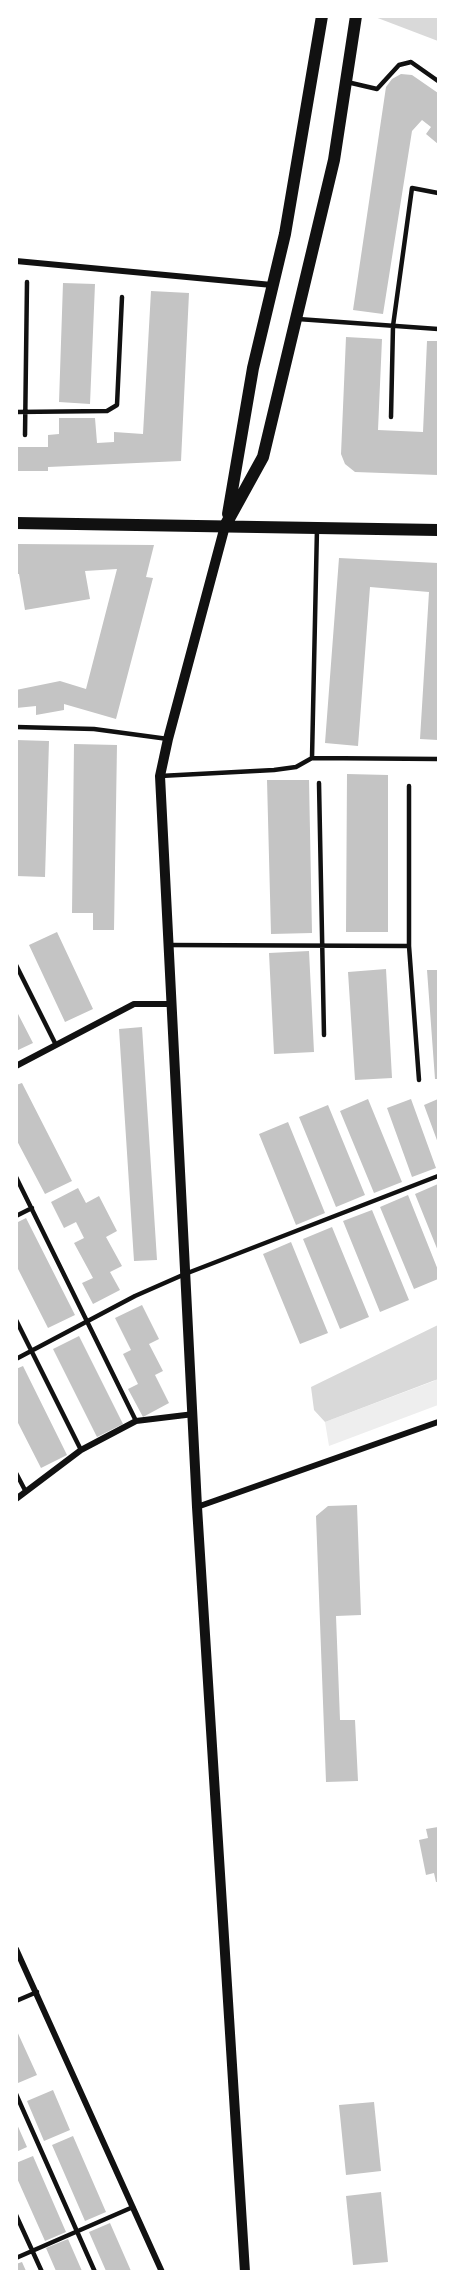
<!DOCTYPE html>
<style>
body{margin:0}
#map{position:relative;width:455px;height:2288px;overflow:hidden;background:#fff;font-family:"Roboto Serif",serif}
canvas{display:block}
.frame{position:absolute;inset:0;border:18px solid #fff;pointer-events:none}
</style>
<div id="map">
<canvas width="455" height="2288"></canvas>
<div class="frame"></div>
</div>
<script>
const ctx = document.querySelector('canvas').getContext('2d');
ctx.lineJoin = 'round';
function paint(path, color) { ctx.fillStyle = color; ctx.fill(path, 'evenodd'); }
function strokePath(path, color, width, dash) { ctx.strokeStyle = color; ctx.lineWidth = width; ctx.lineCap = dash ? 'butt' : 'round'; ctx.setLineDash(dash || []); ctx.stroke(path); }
paint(new Path2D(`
 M438 1376V1405L329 1446 325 1422 434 1381Z`), '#eee');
paint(new Path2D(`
 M375 17H438V41Z
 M438 1325V1379L325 1422 314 1410 311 1387Z`), '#d9d9d9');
paint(new Path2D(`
 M401 74 412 75 438 93V144L426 134 431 127 422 120 412 131 383 314 353 310 386 87 392 79Z
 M63 283 95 284 90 404 59 402Z
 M151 291 189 293 181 461 48 467V471H16V447H48V435L59 434V418H95L97 443 114 442V432L143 434Z
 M346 337 382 339 378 430 423 432 427 341H438V475L355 472 345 464 341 454Z
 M16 544 154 545 146 577 153 578 116 719 64 704V710L36 715V706L16 708V690L60 681 86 689 117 569 85 571 90 599 25 610 19 574H16Z
 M339 558 438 563V740L420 739 429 592 370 587 358 746 325 743Z
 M16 740 49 741 45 877 16 876Z
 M74 744 117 745 114 930H93V913H72Z
 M347 774 388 775V932H346Z
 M267 780H309L312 933 271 934Z
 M57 932 93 1009 65 1022 29 945Z
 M309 951 314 1052 274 1054 269 953Z
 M386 969 392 1078 355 1080 348 972Z
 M427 970H438V1079H435Z
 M16 1010 33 1043 16 1051Z
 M142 1027 157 1260 134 1261 119 1029Z
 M22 1083 72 1181 45 1194 16 1139V1085Z
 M368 1099 402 1182 374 1193 340 1111Z
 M411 1099 436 1168 412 1177 387 1108Z
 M438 1099V1143L424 1105Z
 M328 1105 365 1195 336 1207 299 1117Z
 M288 1122 325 1213 296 1225 259 1134Z
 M438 1184V1251L415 1194Z
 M78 1188 86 1203 99 1196 117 1231 106 1237 122 1266 110 1272 120 1290 93 1304 82 1283 93 1278 74 1243 84 1238 76 1222 64 1228 51 1202Z
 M408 1195 438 1270V1279L414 1289 380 1207Z
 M372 1210 409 1300 380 1312 343 1221Z
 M26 1218 75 1315 48 1328 16 1265V1223Z
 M332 1227 369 1317 340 1329 303 1239Z
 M291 1242 328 1333 300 1344 263 1254Z
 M142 1305 159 1339 149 1344 163 1371 155 1375 169 1403 143 1417 128 1389 138 1384 123 1354 131 1350 115 1318Z
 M79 1336 123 1424 97 1437 53 1349Z
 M23 1366 67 1455 41 1468 16 1419V1369Z
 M357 1505 361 1615 336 1616 340 1720H355L358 1781 326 1782 316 1516 328 1506Z
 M438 1827V1882H436L434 1873 426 1875 419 1840 428 1838 426 1829Z
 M16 2029 37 2075 18 2083 16 2080Z
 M53 2090 70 2130 44 2141 27 2101Z
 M374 2102 381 2171 346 2175 339 2105Z
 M16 2122 27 2147 16 2152Z
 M73 2136 106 2212 85 2221 52 2145Z
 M33 2156 66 2232 45 2241 16 2176V2163Z
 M381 2192 388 2262 353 2265 346 2196Z
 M110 2223 131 2271H106L89 2232Z
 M68 2239 82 2271H56L46 2248Z
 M22 2262 26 2271H16V2264Z`), '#c4c4c4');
strokePath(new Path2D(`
 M347 82 377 89 399 65 411 62 438 81
 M298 319 438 329
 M16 412 107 411 117 405 122 297
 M391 417 393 326 412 188 438 193
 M25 435 27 282
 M16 727 94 729 168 739
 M312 758 438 759
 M160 776 274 770 296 767 312 758 317 528
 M319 783 324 1035
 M409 786V946L419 1080
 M168 945 409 946
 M16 965 56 1045
 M16 1177 136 1421
 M16 1216 32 1208
 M16 1320 81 1450
 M16 1359 135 1296 185 1274 438 1176
 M16 1473 26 1492
 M16 2001 37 1992
 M16 2094 95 2272
 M16 2215 42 2272
 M16 2258 133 2207`), '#111', 4.5);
strokePath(new Path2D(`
 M16 261 272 285
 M16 1066 134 1004H171
 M16 1499 81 1450 136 1421 194 1414
 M197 1507 438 1422
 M16 1949 162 2272`), '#111', 6);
strokePath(new Path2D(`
 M225 526 168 739 160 776 197 1507 245 2272`), '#111', 10);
strokePath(new Path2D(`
 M228 514 253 368 285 234 322 16
 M16 523 438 530
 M225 526 263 457 334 160 356 16`), '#111', 12);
</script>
